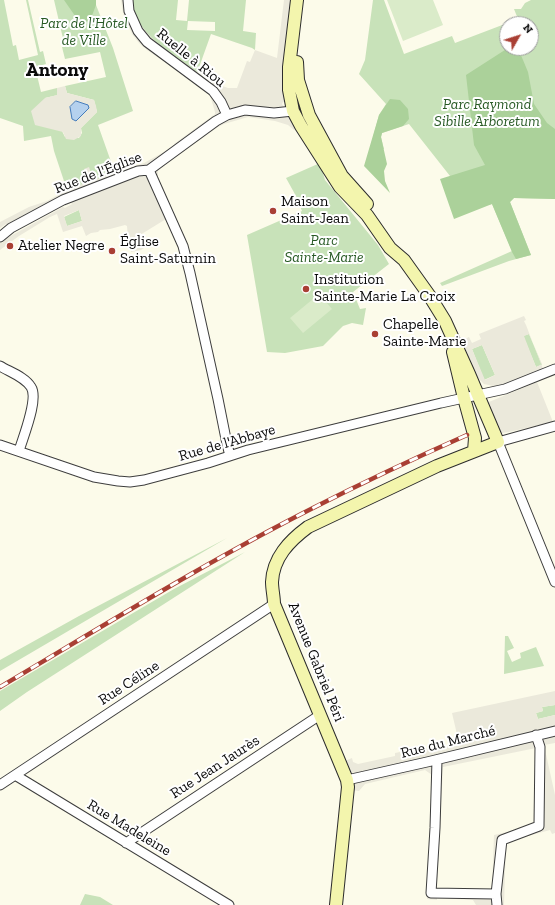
<!DOCTYPE html>
<meta charset="utf-8">
<style>
body{margin:0}
#map{position:relative;width:555px;height:905px;overflow:hidden;background:#fcfbea;font-family:"Zilla Slab",serif}
canvas{display:block}
.north{position:absolute;left:499px;top:16px;width:40px;height:40px;box-sizing:border-box;background:#fff;border:1px solid #9d9d9d;border-radius:50%;rotate:51deg;font-size:11px;font-weight:700;line-height:16px;text-align:center;color:#0a0a0a}
.north::after{content:'';display:block;margin:auto;width:14px;height:18px;background:#a93f34;clip-path:polygon(50% 0,100% 100%,50% 72%,0 100%)}
</style>
<div id="map">
<canvas width="555" height="905"></canvas>
<div class="north">N</div>
</div>
<script>
const ctx = document.querySelector('canvas').getContext('2d');
ctx.lineJoin = 'round';
function paint(path, color) { ctx.fillStyle = color; ctx.fill(path, 'evenodd'); }
function strokePath(path, color, width, dash) { ctx.strokeStyle = color; ctx.lineWidth = width; ctx.lineCap = dash ? 'butt' : 'round'; ctx.setLineDash(dash || []); ctx.stroke(path); }
function write(font, color, halo, rows, align = 'center') {
  ctx.font = font + ' "Zilla Slab",serif'; ctx.lineWidth = 4; ctx.setLineDash([]); ctx.textBaseline = 'middle'; ctx.strokeStyle = halo; ctx.fillStyle = color; for (const [text, x, y, turn = 0] of rows) {
    ctx.save(); ctx.translate(x, y); ctx.rotate((+turn || 0) * Math.PI / 180); ctx.textAlign = isNaN(turn) ? turn : align; if (halo) ctx.strokeText(text, 0, 0); ctx.fillText(text, 0, 0); ctx.restore();
  }
}
paint(new Path2D(`
 M0 0H4L13 46 16 45 19 60 38 55 26 0H28L40 52 43 51 46 64 35 67 41 92 57 88 58 95 45 98 65 137 79 138 82 133 81 128 97 112 94 100 67 93 65 86 106 77 100 52 65 59 62 47H65L54 0H96V5L113 48 133 111 98 125 115 173 67 190 54 151 51 136 24 141 23 126 0 118Z
 M131 0H178L176 20 187 21 189 0H246L243 31 256 33 255 50 252 48 211 34 197 73C171 54 136 35 131 0ZM188 21 215 22V31L187 30Z
 M373 0H384L404 54 452 36 455 43 518 19 514 9H521L525 3 531 0H555V199L514 198 510 202 531 255 509 261 442 286 440 283 512 251 492 204 489 205 450 176 409 124 382 133 381 137 384 149 369 152 379 115 386 104 359 74 365 60ZM507 24H531V48H507Z
 M320 163 325 180 378 245 389 264 353 292 360 309 366 308 363 325 352 323 343 326 323 346 285 353 267 352 247 235 302 211 296 196 286 178Z
 M79 210 82 221 67 226 64 217Z
 M529 334 542 365 536 367 523 336Z
 M482 345 495 375 484 380 472 349Z
 M227 538 0 671V660L79 616Z
 M245 552 27 692 0 711V691L174 589Z
 M505 636H508L514 648 507 651 512 662 521 658 520 653 536 647 544 666 504 674Z
 M555 705V715L538 719 536 713 543 711 542 707Z
 M85 894 100 897 113 905H80Z`), '#c8e2b9');
paint(new Path2D(`
 M64 0H96V5L90 21 80 23Z
 M508 48H518L528 72 534 104 547 123 555 129V199L514 198 510 202 531 255 516 259 512 252 492 204 454 219 440 179 485 165 474 145 466 75Z
 M390 99 400 100 408 109 409 119 403 126 382 133 381 137 387 164 384 171 385 181 390 193 364 166 379 115Z`), '#abd19a');
paint(new Path2D(`
 M387 0H433L443 25 403 41Z
 M319 294 332 309 303 333 290 318Z`), '#daebc9');
paint(new Path2D(`
 M121 0H131L132 7 137 20 147 33 157 43 211 82 228 88H237L247 61 250 62 255 50 277 58 284 0H294L286 102H283L282 104 284 107 286 104 297 126 294 130 288 125 275 121 248 117 224 124 218 127 165 164 158 171V176L148 181 166 219 140 235 144 248 141 250 131 252V247L128 241 130 240H128L127 226 125 225 110 229 100 230 98 232 91 233 86 236 82 226 63 232 57 214 50 217 19 236 0 250V243H2L7 238 63 207 65 208 72 204 69 200 8 226 6 224 0 228V222L29 207 47 201 67 190 85 183 84 179 87 175 84 169 89 167 91 173 94 174 98 179 144 163 175 146 174 144 215 114V112L209 92 147 50 139 43 132 34 123 13ZM79 210 82 221 67 226 64 216Z
 M65 86 67 93 94 100 96 106 97 112 81 128V136L74 140 66 139 63 132 35 125 31 111 45 98 57 95V88Z
 M524 316 526 320 524 321 526 325 543 369 499 387 484 384 475 375 461 341 469 337 472 343 481 339 479 334ZM529 334 542 364 536 367 524 336ZM482 345 495 375 485 380 472 349Z
 M537 382 553 422 509 432 502 433 498 430 488 406 489 402Z
 M555 691V705L542 707 543 711 536 713 538 719 555 715V743L544 745 555 795V833L552 834 550 830 506 842 504 905H476L473 900 437 898V900L427 899 432 775 425 770 365 784 359 791 352 790 353 785 357 782 355 774 351 772 349 769 345 761 352 758 353 762 358 764 395 756V753L400 752 401 756 428 748 429 750 459 743 452 713ZM536 748 533 826 494 835 492 891 437 889 443 767Z`), '#ebe9db');
const water = new Path2D(`
 M76 101 88 105 89 108 76 121 72 119 70 107Z`);
paint(water, '#b5d1ee');
strokePath(water, '#457cbc', 1);
const street = new Path2D(`
 M128 0 129 11 138 31 147 42 213 91 221 102 227 115
 M149 170 183 246 190 273 218 399 227 444 230 456
 M0 237 11 228 63 200 138 171 149 170 216 121 227 115 245 110 274 113 293 111
 M0 366C10 372 25 377 31 387 39 399 23 437 19 451
 M555 426 498 442 555 582
 M0 445 94 477 118 481 130 482 144 480 208 463 248 450 441 403 505 389 555 369
 M437 760 435 828 431 893 496 894
 M15 775 229 905
 M347 780 427 762 555 731
 M0 785 274 604
 M126 843 320 715
 M497 905 496 894 502 840 539 826 540 747 536 735`);
const secondary = new Path2D(`
 M297 0 289 67V90L293 111 301 126 340 187 367 215 390 248 404 260 429 295 445 321 469 374 498 442 437 466 308 527C289 541 273 558 272 582 272 589 274 597 274 604L347 780 348 787 336 905
 M297 62 298 80 309 115 342 176 367 204
 M453 352 464 398 475 438 474 451`);
strokePath(street, '#3d3d3d', 11);
strokePath(secondary, '#2c2c2c', 14);
strokePath(street, '#fff', 9);
strokePath(secondary, '#f3f5ad', 12);
const rail = new Path2D(`
 M0 687C103 626 206 562 313 508 364 482 415 458 467 435`);
strokePath(rail, '#a93f34', 4.5);
strokePath(rail, '#fff', 3, [9]);
for (const [x, y, r, color] of [
 [273,211,4,"#a93f34"],
 [10,246,4,"#a93f34"],
 [112,251,4,"#a93f34"],
 [306,289,4,"#a93f34"],
 [375,334,4,"#a93f34"]
]) { const dot = new Path2D(); dot.arc(x, y, r, 0, 2 * Math.PI); ctx.fillStyle = color; ctx.fill(dot); strokePath(dot, '#fff', 1.5); }
write('italic 15px', '#275924', '#fff', [
 ["Parc de l'Hôtel",84,24],
 ["de Ville",84,41],
 ["Parc Raymond",487,105],
 ["Sibille Arboretum",487,122],
 ["Parc",324,241],
 ["Sainte-Marie",324,258]
]);
write('15px', '#0a0a0a', '#fff', [
 ["Ruelle à Riou",191,58,39],
 ["Rue de l'Église",98,173,-21],
 ["Rue de l'Abbaye",227,443,-16],
 ["Avenue Gabriel Péri",316,662,68],
 ["Rue Céline",129,683,-33],
 ["Rue du Marché",448,742,-14],
 ["Rue Jean Jaurès",215,767,-33],
 ["Rue Madeleine",129,828,31]
]);
write('15px', '#0a0a0a', '#fff', [
 ["Maison",281,202],
 ["Saint-Jean",281,219],
 ["Église",120,242],
 ["Saint-Saturnin",120,259],
 ["Atelier Negre",18,246],
 ["Institution",314,280],
 ["Sainte-Marie La Croix",314,297],
 ["Chapelle",383,325],
 ["Sainte-Marie",383,342]
], 'left');
write('bold 19px', '#0a0a0a', '#fff', [
 ["Antony",57,71]
]);
</script>
